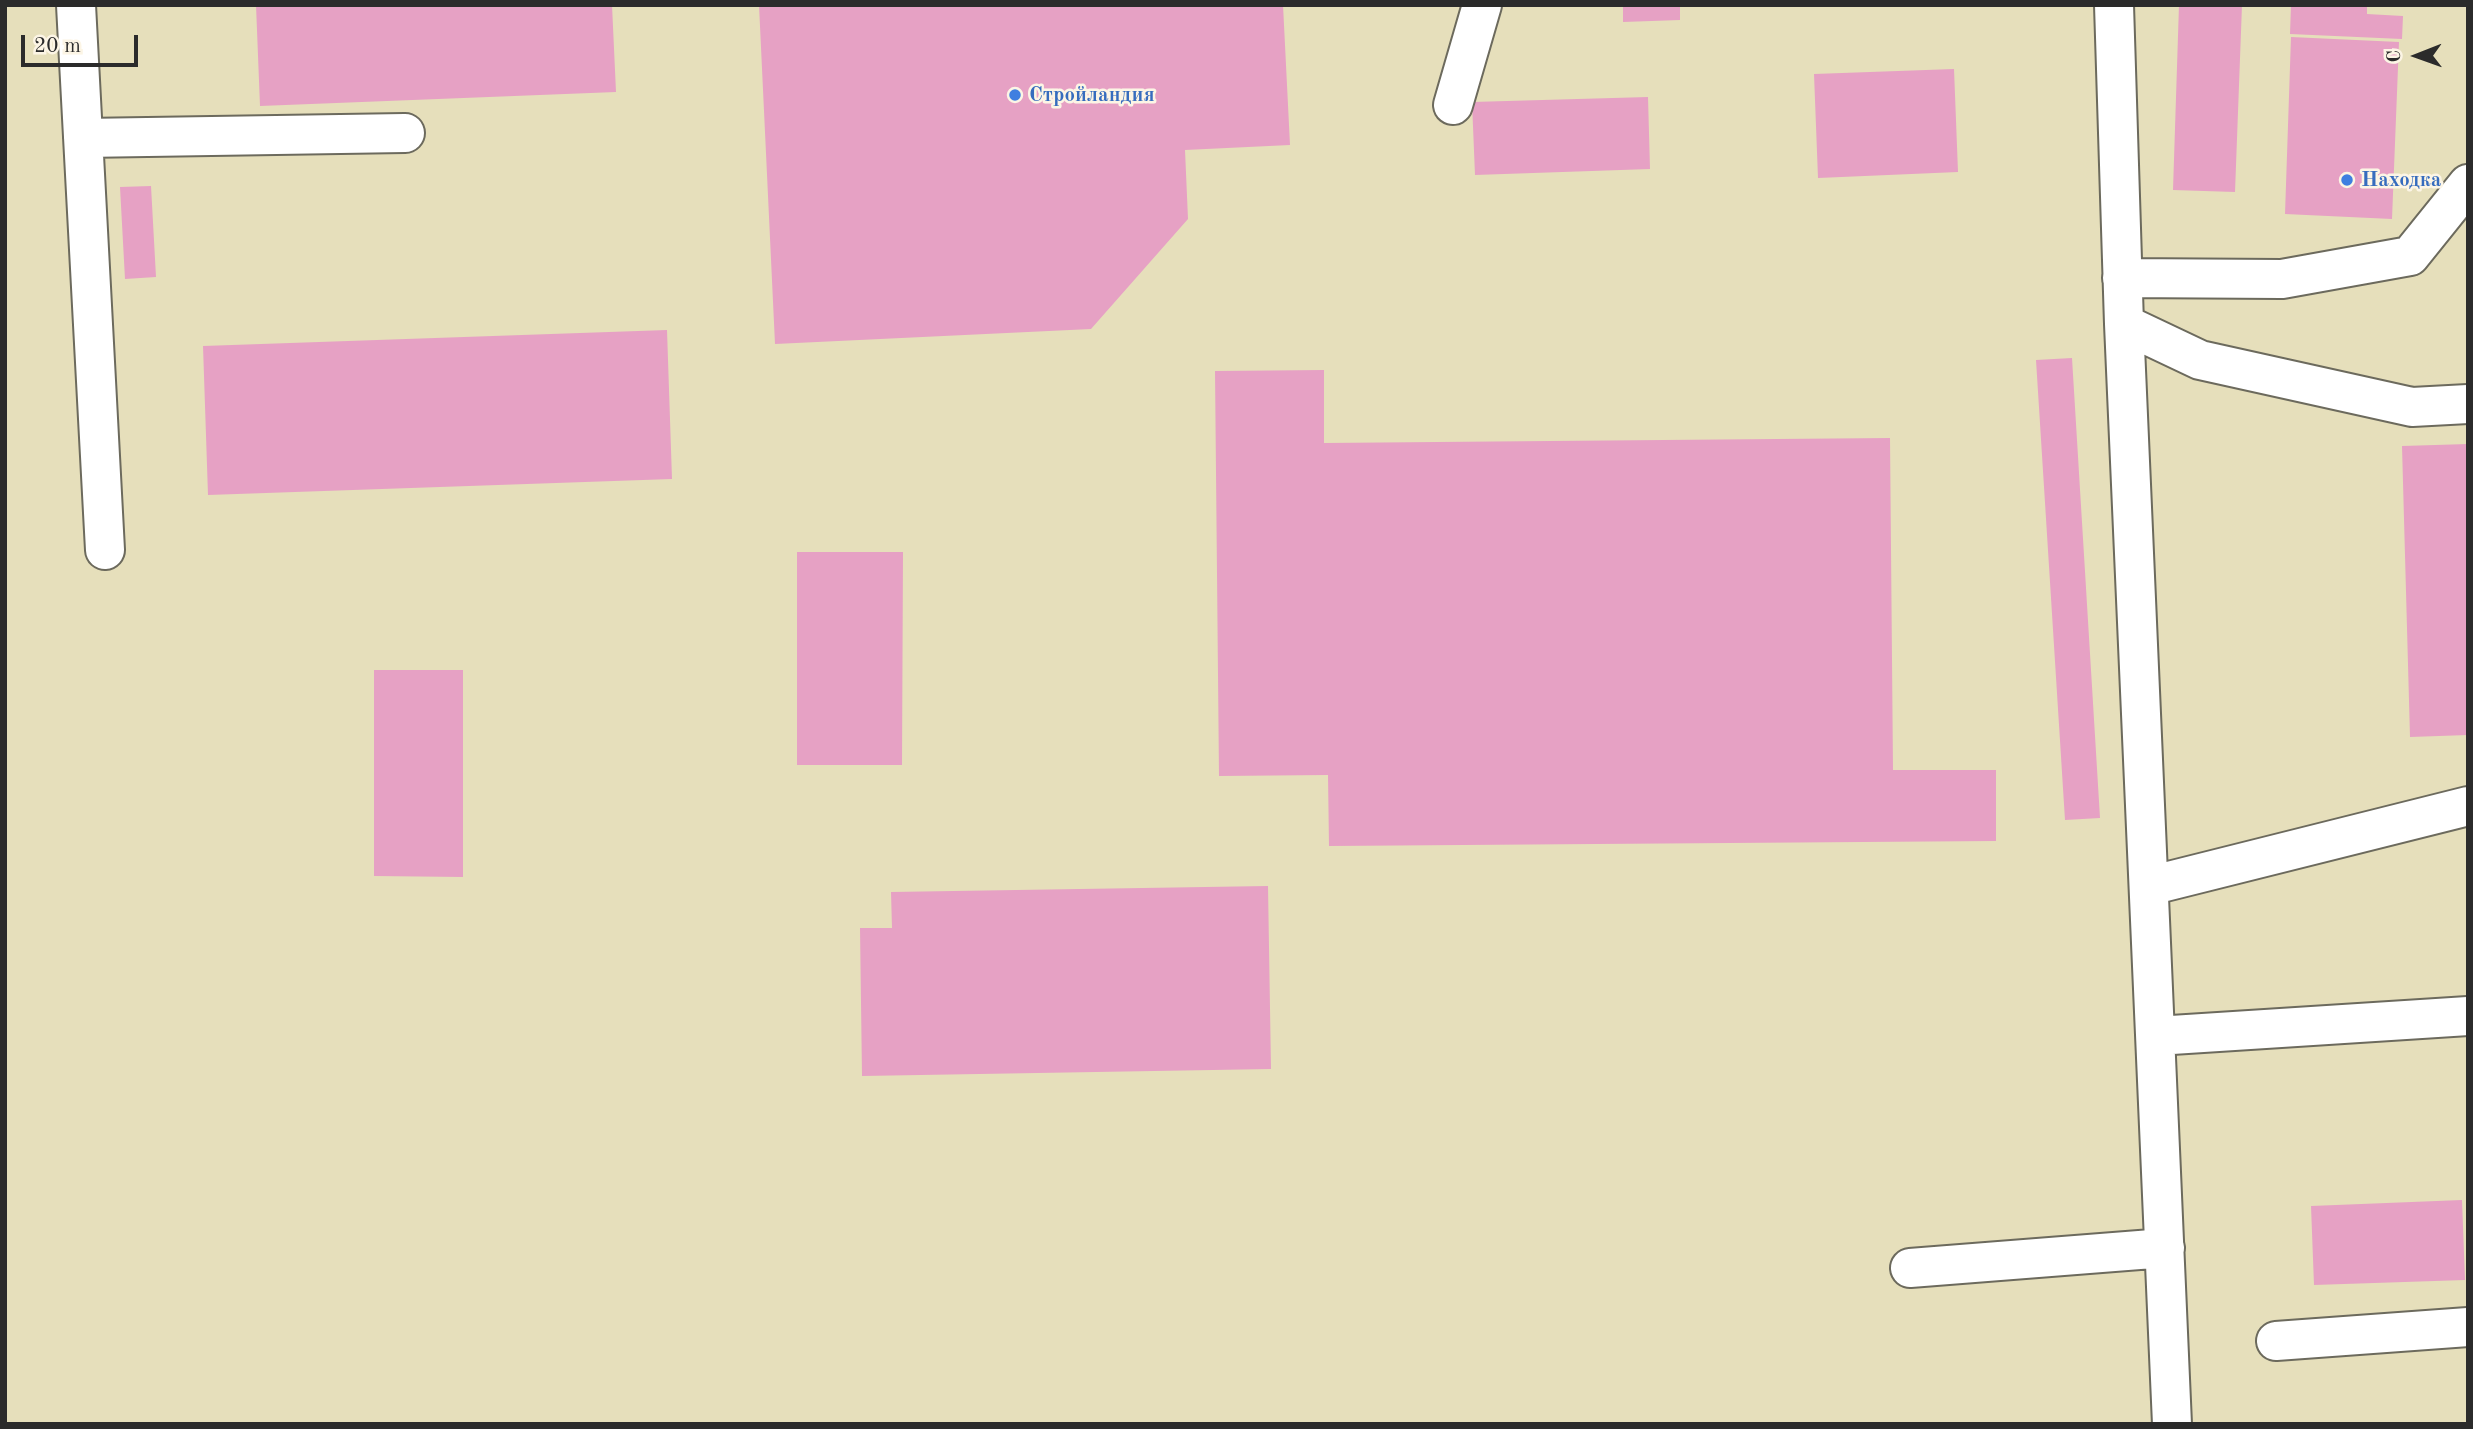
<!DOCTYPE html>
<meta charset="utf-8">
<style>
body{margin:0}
#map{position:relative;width:2473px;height:1429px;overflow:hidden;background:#e6dfbb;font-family:"Old Standard TT",serif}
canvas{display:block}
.frame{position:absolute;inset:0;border:7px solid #2b2b2b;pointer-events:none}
.north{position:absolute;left:2382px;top:21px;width:70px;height:70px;-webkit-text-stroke:5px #fcf5e5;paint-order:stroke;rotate:269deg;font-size:19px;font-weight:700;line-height:28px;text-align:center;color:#2b2b2b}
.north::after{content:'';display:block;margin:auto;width:24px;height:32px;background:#2b2b2b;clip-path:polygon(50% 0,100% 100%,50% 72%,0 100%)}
.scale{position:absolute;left:21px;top:35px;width:117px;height:32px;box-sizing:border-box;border:4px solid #2b2b2b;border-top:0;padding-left:9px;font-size:21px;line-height:24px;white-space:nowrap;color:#2b2b2b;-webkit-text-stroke:5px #fcf5e5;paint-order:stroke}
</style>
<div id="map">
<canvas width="2473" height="1429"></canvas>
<div class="frame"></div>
<div class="north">С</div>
<div class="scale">20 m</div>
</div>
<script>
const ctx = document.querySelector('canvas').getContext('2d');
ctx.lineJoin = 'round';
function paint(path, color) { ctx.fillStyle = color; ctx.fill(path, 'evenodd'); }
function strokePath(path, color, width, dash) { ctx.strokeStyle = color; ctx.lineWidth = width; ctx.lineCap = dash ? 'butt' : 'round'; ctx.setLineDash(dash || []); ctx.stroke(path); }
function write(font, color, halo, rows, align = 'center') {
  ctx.font = font + ' "Old Standard TT",serif'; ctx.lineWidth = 5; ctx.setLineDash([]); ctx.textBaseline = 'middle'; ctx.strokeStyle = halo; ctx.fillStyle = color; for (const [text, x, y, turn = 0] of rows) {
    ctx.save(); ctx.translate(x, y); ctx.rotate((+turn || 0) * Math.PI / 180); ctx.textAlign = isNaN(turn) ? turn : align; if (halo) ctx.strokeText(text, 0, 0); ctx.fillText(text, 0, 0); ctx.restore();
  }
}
paint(new Path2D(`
 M256 5H612L616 92 260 106Z
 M759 5H1283L1290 145 1185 150 1188 219 1091 329 775 344Z
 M1623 5H1680V20L1623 22Z
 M2179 5H2242L2235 192 2173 190Z
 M2291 5H2367V14L2403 16 2402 39 2290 34Z
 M2291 37 2399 42 2392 219 2285 214Z
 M1954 69 1958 172 1818 178 1814 74Z
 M1648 97 1650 169 1475 175 1472 102Z
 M151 186 156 277 125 279 120 187Z
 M667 330 672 479 208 495 203 346Z
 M2072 358 2100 818 2065 820 2036 360Z
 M1324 370V443L1890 438 1893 770H1996V841L1329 846 1328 775 1219 776 1215 371Z
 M2468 444V735L2410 737 2402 446Z
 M797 552H903L902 765H797Z
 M374 670H463V877L374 876Z
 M1268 886 1271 1069 862 1076 860 928H892L891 892Z
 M2462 1200 2465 1280 2314 1285 2311 1206Z`), '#e6a1c4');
const minor = new Path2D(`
 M76 5 105 550
 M2114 5 2124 324 2172 1424
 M1453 105 1482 5
 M83 138 405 133
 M2122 278 2282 279 2410 256 2468 184
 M2124 324 2200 360 2412 407 2468 404
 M2149 886 2468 806
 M2156 1036 2468 1016
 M1910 1268 2165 1248
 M2276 1341 2468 1327`);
strokePath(minor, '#6c6a5d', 42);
strokePath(minor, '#fff', 38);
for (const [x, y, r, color] of [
 [1015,95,7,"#3f7fe0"],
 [2347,180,7,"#3f7fe0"]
]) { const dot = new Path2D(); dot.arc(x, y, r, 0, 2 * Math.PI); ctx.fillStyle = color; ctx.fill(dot); strokePath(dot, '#fcf5e5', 2.5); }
write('bold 21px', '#366cbe', '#fcf5e5', [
 ["Стройландия",1029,95],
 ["Находка",2361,180]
], 'left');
</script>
